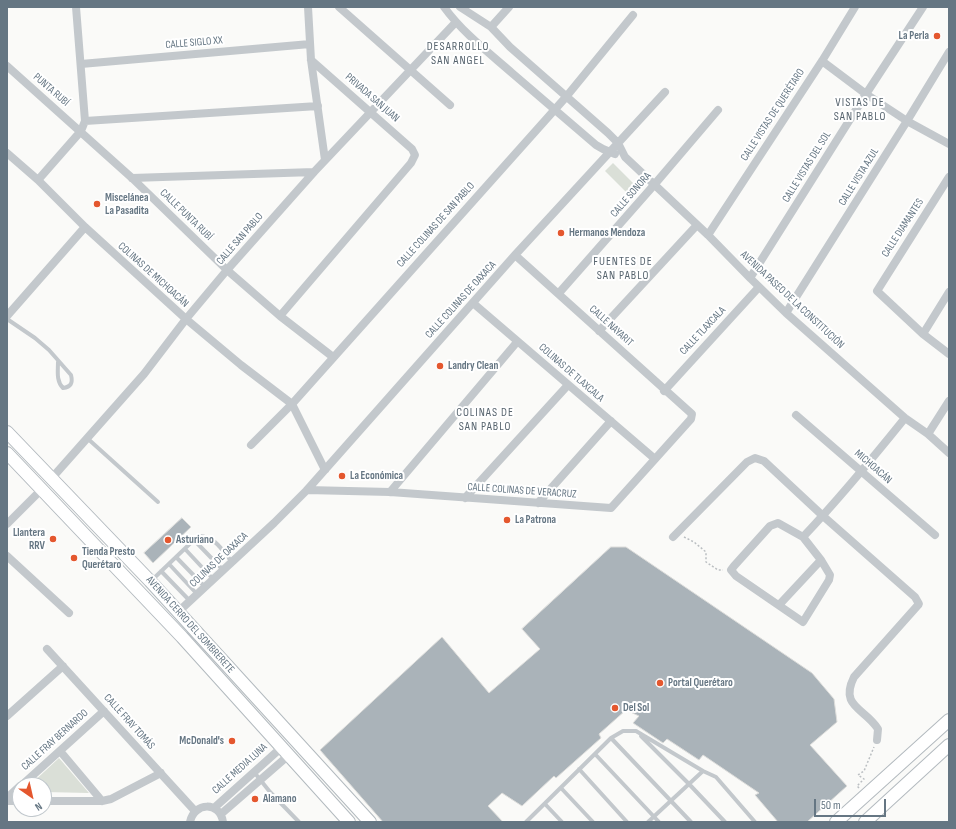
<!DOCTYPE html>
<meta charset="utf-8">
<style>
body{margin:0}
#map{position:relative;width:956px;height:829px;overflow:hidden;background:#fafaf8;font-family:"Sofia Sans Condensed",sans-serif}
canvas{display:block}
.frame{position:absolute;inset:0;border:8px solid #657683;pointer-events:none}
.north{position:absolute;left:12px;top:777px;width:40px;height:40px;box-sizing:border-box;background:#fff;border:1px solid #c1c8cd;border-radius:50%;rotate:146deg;font-size:11px;font-weight:700;line-height:16px;text-align:center;color:#657683}
.north::after{content:'';display:block;margin:auto;width:14px;height:18px;background:#e4572e;clip-path:polygon(50% 0,100% 100%,50% 72%,0 100%)}
.scale{position:absolute;left:814px;top:799px;width:72px;height:18px;box-sizing:border-box;border:2px solid #657683;border-top:0;padding-left:5px;font-size:12px;line-height:14px;white-space:nowrap;color:#657683;-webkit-text-stroke:3px #fff;paint-order:stroke}
</style>
<div id="map">
<canvas width="956" height="829"></canvas>
<div class="frame"></div>
<div class="north">N</div>
<div class="scale">50 m</div>
</div>
<script>
const ctx = document.querySelector('canvas').getContext('2d');
ctx.lineJoin = 'round';
function paint(path, color) { ctx.fillStyle = color; ctx.fill(path, 'evenodd'); }
function strokePath(path, color, width, dash) { ctx.strokeStyle = color; ctx.lineWidth = width; ctx.lineCap = dash ? 'butt' : 'round'; ctx.setLineDash(dash || []); ctx.stroke(path); }
function write(font, color, halo, rows, align = 'center') {
  ctx.font = font + ' "Sofia Sans Condensed",sans-serif'; ctx.lineWidth = 4; ctx.setLineDash([]); ctx.textBaseline = 'middle'; ctx.strokeStyle = halo; ctx.fillStyle = color; for (const [text, x, y, turn = 0] of rows) {
    ctx.save(); ctx.translate(x, y); ctx.rotate((+turn || 0) * Math.PI / 180); ctx.textAlign = isNaN(turn) ? turn : align; if (halo) ctx.strokeText(text, 0, 0); ctx.fillText(text, 0, 0); ctx.restore();
  }
}
paint(new Path2D(`
 M613 163 636 186 628 194 605 171Z
 M59 758 89 793 44 792V785H30Z`), '#dadfd7');
const building = new Path2D(`
 M182 518 191 527 153 563 144 553Z
 M611 547H626L812 673 834 699 837 722 810 745 847 786 807 822H778L755 795 759 793 703 755 699 760 667 739 663 743 633 723 639 716 626 710 599 734 601 738 556 778 554 776 522 806 502 793 488 806 503 822H383L320 750 442 637 489 693 540 649 522 629Z`);
paint(building, '#aab3b9');
strokePath(building, '#dcdcda', 1);
const secondary = new Path2D(`
 M7 432 150 581 370 822
 M7 453 182 637 349 822
 M836 822 949 720
 M865 822 949 745`);
strokePath(secondary, '#b3babf', 14);
strokePath(new Path2D(`
 M684 537 694 542 706 552V562L718 570H723
 M859 788 857 786 864 779 858 775 864 771 874 747`), '#bbbfc2', 1.5, [2, 2]);
strokePath(new Path2D(`
 M7 319 35 338 49 350 71 375C73 383 71 387 63 388 56 381 58 371 58 362
 M87 438 158 502
 M194 540 223 570
 M185 549 213 579
 M176 557 205 587
 M169 564 197 594
 M161 571 190 601
 M152 580 198 536C214 535 223 551 232 562
 M641 736 689 784 725 822
 M611 738 691 822
 M595 754 659 822
 M579 769 627 822
 M254 772 270 792 299 822
 M561 788 593 822
 M545 804 562 822
 M526 822 611 738 623 731H636L703 771 716 777 755 822
 M648 822 703 771`), '#c3c8cc', 4);
strokePath(new Path2D(`
 M308 7 311 60 325 160
 M339 7 450 105
 M444 7C463 33 488 52 512 73 540 97 568 121 596 145L603 149 615 154
 M460 7 491 27 510 47 608 133 618 143 625 157 708 235 750 278 786 313 905 418 928 434 949 453
 M491 27 509 7
 M822 61 866 94 907 121 949 144
 M81 64 310 44
 M7 66 132 178 227 270 280 316 333 357
 M85 121 318 106
 M7 153 38 180 85 227 186 319 241 365 292 404 325 470
 M949 177 877 291 923 334 949 354
 M132 178 314 172
 M38 180 81 131 85 121 76 7
 M708 235 822 61 855 7
 M750 278 866 94 923 7
 M559 293 654 185 718 110
 M473 303 655 459
 M786 313 907 121 949 52
 M7 316 85 227
 M280 316 411 163 415 155 412 149 311 60
 M599 331 697 225
 M923 334 949 292
 M664 391 759 287
 M796 415 935 535
 M928 434 949 401
 M251 445 292 404 566 97 633 15
 M51 479 144 374 186 319 227 270 314 172 455 23
 M307 490 390 492 611 508 691 419 692 414 515 255
 M390 492 517 342
 M465 498 568 385
 M538 503 611 421
 M778 523 803 537 821 560 830 575 829 580 803 622 736 576 731 570 734 566 770 526Z
 M7 524 42 489
 M673 537 747 462 755 458 764 461 823 516 915 597 919 604 854 677C839 707 865 708 878 729L877 740
 M803 537C839 499 872 459 905 418
 M7 556 69 613
 M779 605 821 560
 M178 612 274 523 307 490 515 255 665 92
 M47 649 195 811
 M7 716 63 666
 M60 751 102 801
 M22 785 104 711
 M7 798 20 786
 M7 801H20
 M44 801H102L111 799 161 773
 M214 808 282 747
 M221 814 289 755
 M190 822C194 802 220 801 223 822`), '#c3c8cc', 8);
strokePath(secondary, '#fff', 12);
for (const [x, y, r, color] of [
 [937,36,4,"#e4572e"],
 [97,204,4,"#e4572e"],
 [561,233,4,"#e4572e"],
 [440,366,4,"#e4572e"],
 [342,476,4,"#e4572e"],
 [507,520,4,"#e4572e"],
 [53,539,4,"#e4572e"],
 [168,540,4,"#e4572e"],
 [74,558,4,"#e4572e"],
 [660,683,4,"#e4572e"],
 [615,708,4,"#e4572e"],
 [232,741,4,"#e4572e"],
 [255,799,4,"#e4572e"]
]) { const dot = new Path2D(); dot.arc(x, y, r, 0, 2 * Math.PI); ctx.fillStyle = color; ctx.fill(dot); strokePath(dot, '#fff', 1.5); }
write('bold 11px', '#657683', '#fff', [
 ["La Perla",929,36,"right"],
 ["Miscelánea",105,198],
 ["La Pasadita",105,211],
 ["Hermanos Mendoza",569,233],
 ["Landry Clean",448,366],
 ["La Económica",350,476],
 ["La Patrona",515,520],
 ["Llantera",45,533,"right"],
 ["RRV",45,546,"right"],
 ["Asturiano",176,540],
 ["Tienda Presto",82,552],
 ["Querétaro",82,565],
 ["Portal Querétaro",668,683],
 ["Del Sol",623,708],
 ["McDonald's",224,741,"right"],
 ["Alamano",263,799]
], 'left');
write('11px', '#657683', '#fff', [
 ["CALLE SIGLO XX",194,43,-5],
 ["PUNTA RUBÍ",51,90,41],
 ["PRIVADA SAN JUAN",372,98,41],
 ["CALLE VISTAS DE QUERÉTARO",773,115,-57],
 ["CALLE VISTAS DEL SOL",807,167,-58],
 ["CALLE VISTA AZUL",859,177,-58],
 ["CALLE SONORA",631,195,-49],
 ["CALLE PUNTA RUBÍ",186,215,44],
 ["CALLE COLINAS DE SAN PABLO",436,225,-48],
 ["CALLE DIAMANTES",903,228,-57],
 ["CALLE SAN PABLO",240,239,-49],
 ["COLINAS DE MICHOACÁN",153,275,42],
 ["CALLE COLINAS DE OAXACA",461,300,-48],
 ["AVENIDA PASEO DE LA CONSTITUCIÓN",792,300,43],
 ["CALLE NAYARIT",611,326,42],
 ["CALLE TLAXCALA",703,331,-47],
 ["COLINAS DE TLAXCALA",571,373,41],
 ["MICHOACÁN",873,467,41],
 ["CALLE COLINAS DE VERACRUZ",522,491,4],
 ["COLINAS DE OAXACA",219,560,-43],
 ["AVENIDA CERRO DEL SOMBRERETE",190,625,48],
 ["CALLE FRAY TOMÁS",129,722,48],
 ["CALLE FRAY BERNARDO",55,740,-42],
 ["CALLE MEDIA LUNA",240,769,-42]
]);
ctx.letterSpacing = '1px';
write('12px', '#57646e', '#fff', [
 ["DESARROLLO",458,47],
 ["SAN ANGEL",458,61],
 ["VISTAS DE",860,103],
 ["SAN PABLO",860,117],
 ["FUENTES DE",623,262],
 ["SAN PABLO",623,276],
 ["COLINAS DE",485,413],
 ["SAN PABLO",485,427]
]);
ctx.letterSpacing = '0px';
</script>
